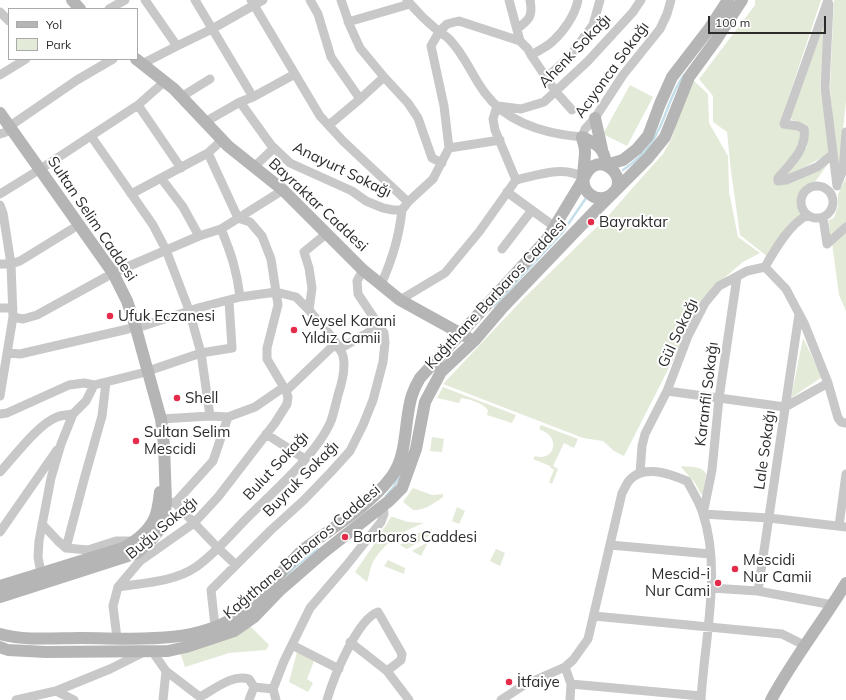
<!DOCTYPE html>
<meta charset="utf-8">
<style>
body{margin:0}
#map{position:relative;width:846px;height:700px;overflow:hidden;background:#fff;font-family:Mulish,sans-serif}
canvas{display:block}
.legend{position:absolute;left:8px;top:8px;width:130px;height:52px;box-sizing:border-box;background:#fff;border:1px solid #aaa;margin:0;padding:5px 7px;list-style:none;font-size:12px;color:#2b2b2b}
.legend li{display:flex;align-items:center;gap:8px;height:20px}
.legend b{width:20px;border:1px solid #aaa}
.scale{position:absolute;left:708px;top:16px;width:118px;height:18px;box-sizing:border-box;border:2px solid #2b2b2b;border-top:0;padding-left:5px;font-size:12px;line-height:14px;white-space:nowrap;color:#2b2b2b;-webkit-text-stroke:3px #fff;paint-order:stroke}
</style>
<div id="map">
<canvas width="846" height="700"></canvas>
<ul class="legend">
<li><b style="height:5px;background:#b5b5b5"></b>Yol</li>
<li><b style="height:11px;background:#e3ead8"></b>Park</li>
</ul>
<div class="scale">100 m</div>
</div>
<script>
const ctx = document.querySelector('canvas').getContext('2d');
ctx.lineJoin = 'round';
function paint(path, color) { ctx.fillStyle = color; ctx.fill(path, 'evenodd'); }
function strokePath(path, color, width, dash) { ctx.strokeStyle = color; ctx.lineWidth = width; ctx.lineCap = dash ? 'butt' : 'round'; ctx.setLineDash(dash || []); ctx.stroke(path); }
function write(font, color, halo, rows, align = 'center') {
  ctx.font = font + ' Mulish,sans-serif'; ctx.lineWidth = 4; ctx.setLineDash([]); ctx.textBaseline = 'middle'; ctx.strokeStyle = halo; ctx.fillStyle = color; for (const [text, x, y, turn = 0] of rows) {
    ctx.save(); ctx.translate(x, y); ctx.rotate((+turn || 0) * Math.PI / 180); ctx.textAlign = isNaN(turn) ? turn : align; if (halo) ctx.strokeText(text, 0, 0); ctx.fillText(text, 0, 0); ctx.restore();
  }
}
paint(new Path2D(`
 M755 0H821L780 123 785 126 799 129 801 139 777 183 781 185 817 172 830 160V161L815 182 803 190 799 198V205L803 213 768 257 740 235 731 171 727 132 713 122V96L699 79 755 5Z
 M834 0H846V101L838 177 830 88Z
 M825 19 820 88 830 153 783 179 782 177 807 147V125L790 119Z
 M693 80 708 94 709 123 728 156 729 192 738 237 760 253 743 262 724 278 701 305 624 456 614 451 603 441 583 438 443 384 523 299 609 215 636 184 663 154 672 138 682 102Z
 M630 85 653 97 627 146 603 134Z
 M846 178V223L830 237 829 220 834 218 838 206V194Z
 M846 230V311L839 295 832 243Z
 M803 338 822 377 791 398Z
 M443 387 516 415 512 423 487 415 488 410C481 402 471 400 461 398L459 403 437 398Z
 M541 425 578 439 574 448 564 443 553 466 558 469 552 484 549 482 554 470 550 467V466L533 459 535 456C548 461 559 448 550 436 548 433 543 431 539 429Z
 M432 437 444 439 442 452 430 451Z
 M682 466C690 467 703 466 706 474L703 494H701L695 483 681 467Z
 M413 488 432 495 443 494V497C434 503 424 511 413 510L403 502Z
 M457 507 465 511 459 524 452 521Z
 M391 517H393L408 522 424 523C404 530 382 544 372 564 370 569 369 576 367 582L355 572 373 546Z
 M432 529V534L407 549 400 545 416 534Z
 M428 542 421 556 412 551Z
 M496 549 505 553 500 566 490 561Z
 M388 560 405 568 404 574 384 566Z
 M250 626 269 645 266 650 229 653 185 667 180 652Z
 M297 652 314 661 307 679 313 683 308 692 289 682Z`), '#e3ead8');
strokePath(new Path2D(`
 M623 170C635 162 644 154 652 142 666 121 669 95 684 75
 M494 306 562 233 586 198
 M386 496 393 488 402 471
 M285 577 295 567 318 549`), '#c4dfea', 2.5);
strokePath(new Path2D(`
 M145 0 177 46 212 29 263 0
 M195 0 253 97 240 102 205 122
 M251 0 320 116 343 141 408 202 433 179 449 148 444 106 431 46 439 32 447 24 459 21 520 41
 M310 0 318 14 331 57 360 99 329 125
 M341 0 350 26 360 48 384 77 360 99
 M407 0C416 11 426 21 437 30 441 33 446 36 449 39 465 55 472 76 485 93 507 123 546 134 582 137L585 129 595 118 623 75 660 29 667 14 671 0
 M509 0 520 41 528 49 531 55C538 51 547 47 553 41 564 31 575 15 578 0
 M828 0 784 124 798 126 804 129C807 149 790 164 778 178V181L786 180 817 167 833 154
 M829 4 825 88 837 186
 M109 9 125 0
 M0 12 9 21
 M348 22 410 4
 M517 29C530 19 533 16 530 0
 M531 55 556 92 572 110
 M142 64 177 46
 M0 75 26 59
 M384 77 408 103 418 118 432 158 442 163
 M546 78 570 56 593 25 600 0
 M181 97 210 79
 M253 97 295 74
 M240 102 271 145 290 163 352 191 366 201 383 208 393 210H402L408 202
 M138 105 181 168
 M498 106 521 109 544 102 588 61 633 12 641 0
 M10 126 77 80 113 59
 M0 134 6 132
 M91 136 153 225 166 250 189 310 201 353 210 416
 M449 148 500 140
 M254 167 274 148
 M39 170 138 105 164 82
 M161 178 183 207 199 236
 M516 180C538 175 564 165 584 178
 M837 185 843 170 846 132
 M801 202a16 16 0 1 1 32 0a16 16 0 1 1-32 0Z
 M507 192 555 227
 M0 194 34 173
 M131 194 208 153 222 140
 M0 205 3 213 11 264 13 317 0 396
 M823 217 827 244
 M221 229C231 253 237 271 240 297
 M827 244 846 227
 M502 249 532 210
 M0 264H11L20 261 72 229
 M765 267C774 251 790 223 808 215
 M113 273 199 236 221 229 283 190
 M737 277 719 398 712 470 703 514 769 518 846 527
 M381 285C392 259 399 238 402 210
 M400 300 445 273 479 232 516 180 495 130 493 119 497 106
 M0 308H13
 M13 317 23 319 37 315 106 277
 M135 325 143 326 198 308 240 297 276 292 296 297 309 310
 M339 349 380 326
 M8 353 20 354 128 329
 M148 371 201 353 232 348 229 301
 M286 391 336 343
 M667 391 785 407 828 383
 M0 414 7 413 69 385 84 383 94 385 142 373
 M161 419 210 416 228 417 255 407 284 387
 M266 434 305 459
 M0 472C14 457 38 424 57 417 62 415 68 415 73 414
 M640 473 642 446 645 434 667 391 688 336 705 303 719 286 747 271 765 267 786 289 804 323 828 383 838 418 841 422 846 423
 M166 502 175 503 213 461 228 417
 M175 503 218 548 236 565
 M42 524 58 541 66 548 88 550 116 541H134
 M839 526 846 474
 M0 532 57 450
 M610 545 710 554
 M66 548 85 476 102 416 106 382
 M41 573 38 557 39 541 51 478 61 444 73 414 86 401 94 385
 M118 587C143 583 174 582 196 567 216 553 232 533 248 517 274 491 317 454 331 421 334 412 336 403 338 395 342 383 346 368 343 356 339 342 318 322 309 310L312 288 309 268 304 252 326 234
 M711 588 758 591 833 605
 M758 591 799 314
 M594 616 782 634 804 645
 M215 626 211 590 271 530 304 500 331 472 350 451 363 425 373 400 383 362 385 342 384 333 358 294 357 281 363 270
 M117 638 113 606 118 587 140 561 194 523 218 497 275 423 287 404 288 397 286 391 267 359V348L278 305 271 259 262 236 250 222 238 218 208 153
 M350 642 387 671 409 700
 M292 645 339 669
 M152 651 166 671 163 700
 M565 667 571 684 570 700
 M166 671 200 697C215 689 232 674 249 679L254 687 273 689
 M571 684 701 696
 M273 689 284 661 310 608 346 566 381 522 384 514 383 506
 M273 689 276 700
 M56 691 74 700
 M16 700 56 691 110 669 144 652
 M249 700 254 687
 M327 700C333 679 357 619 378 612L402 654 401 660 387 671
 M501 700 524 685 565 667 573 660 588 639 622 493C624 490 626 485 628 482 642 463 670 474 687 481 693 492 700 503 703 514 722 570 704 642 701 700`), '#c8c8c8', 9);
strokePath(new Path2D(`
 M72 0 80 9
 M136 59 174 89 228 146 283 190 363 270 400 300 467 337
 M0 113 113 273 127 301 135 325 161 419 164 445 166 502 164 520 160 529 152 539 137 553 0 597
 M595 118 602 149
 M606 165 623 160 637 149 648 136 660 104 672 77 709 29 728 0
 M0 586 123 548C136 541 149 531 155 517 158 510 159 500 160 492
 M0 634C25 641 55 638 81 638 132 638 190 645 235 617 256 604 272 582 289 564 294 559 298 554 304 549 333 527 370 506 392 476 408 455 404 419 412 395 414 389 417 383 420 378L547 239 584 178C598 144 635 182 609 196 603 199 596 199 591 195 578 187 585 165 585 152 585 147 583 142 582 137 597 144 605 148 606 165
 M0 647 8 650 46 652 168 651 186 647 234 631 254 617 279 591 324 552 389 501 402 488 416 449 425 402 441 372 474 341 503 307 595 211 648 158 665 137 689 77 716 40 742 0
 M771 700C793 659 822 623 846 583`), '#b5b5b5', 12);
for (const [x, y, r, color] of [
 [591,222,4,"#e52b4a"],
 [110,316,4,"#e52b4a"],
 [294,330,4,"#e52b4a"],
 [177,398,4,"#e52b4a"],
 [136,441,4,"#e52b4a"],
 [345,537,4,"#e52b4a"],
 [735,569,4,"#e52b4a"],
 [718,583,4,"#e52b4a"],
 [509,682,4,"#e52b4a"]
]) { const dot = new Path2D(); dot.arc(x, y, r, 0, 2 * Math.PI); ctx.fillStyle = color; ctx.fill(dot); strokePath(dot, '#fff', 1.5); }
write('15px', '#2b2b2b', '#fff', [
 ["Ahenk Sokağı",575,51,-46],
 ["Acıyonca Sokağı",612,70,-54],
 ["Anayurt Sokağı",342,170,26],
 ["Bayraktar Caddesi",318,205,43],
 ["Sultan Selim Caddesi",92,219,56],
 ["Kağıthane Barbaros Caddesi",496,294,-47],
 ["Gül Sokağı",678,333,-65],
 ["Karanfil Sokağı",707,394,-83],
 ["Lale Sokağı",765,450,-82],
 ["Bulut Sokağı",276,466,-47],
 ["Buyruk Sokağı",301,479,-45],
 ["Buğu Sokağı",162,528,-40],
 ["Kağıthane Barbaros Caddesi",302,552,-40]
]);
write('15px', '#2b2b2b', '#fff', [
 ["Bayraktar",599,222],
 ["Ufuk Eczanesi",118,316],
 ["Veysel Karani",302,321],
 ["Yıldız Camii",302,338],
 ["Shell",185,398],
 ["Sultan Selim",144,432],
 ["Mescidi",144,449],
 ["Barbaros Caddesi",353,537],
 ["Mescidi",743,560],
 ["Nur Camii",743,577],
 ["Mescid-i",710,574,"right"],
 ["Nur Cami",710,591,"right"],
 ["İtfaiye",517,682]
], 'left');
</script>
